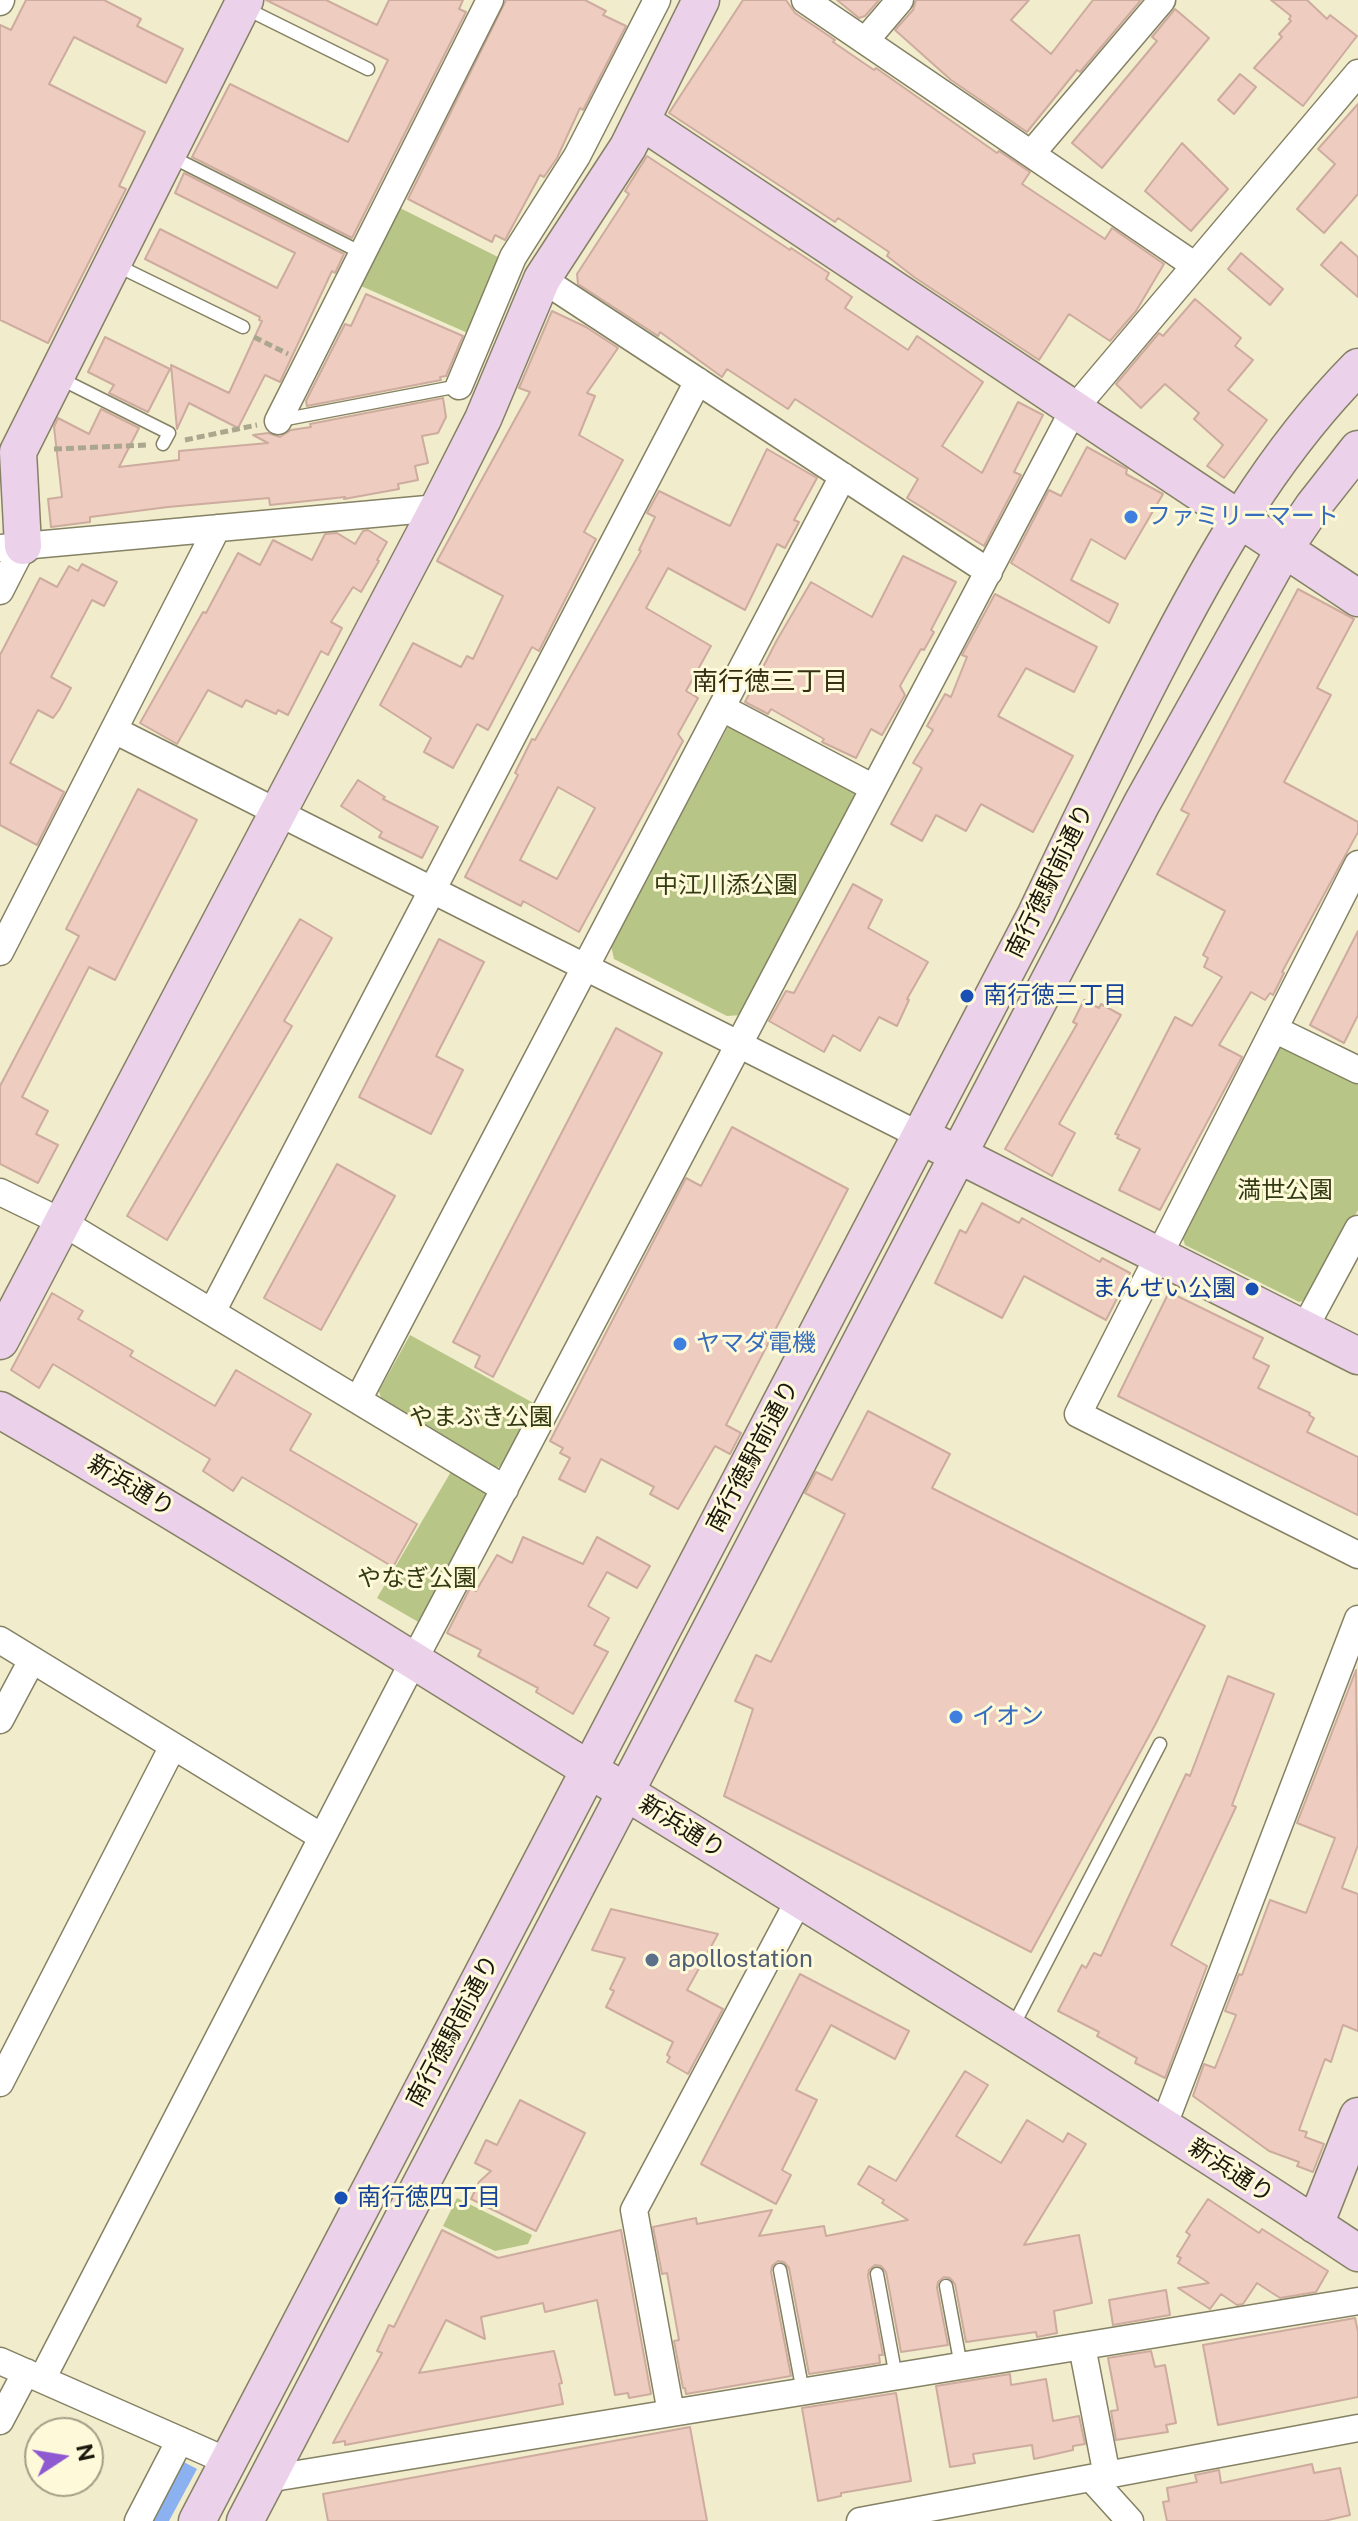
<!DOCTYPE html>
<meta charset="utf-8">
<style>
body{margin:0}
#map{position:relative;width:1358px;height:2521px;overflow:hidden;background:#f1eccc;font-family:"Public Sans",sans-serif}
canvas{display:block}
.north{position:absolute;left:24px;top:2417px;width:80px;height:80px;box-sizing:border-box;background:#fef9d9;border:2px solid #a39f87;border-radius:50%;rotate:78deg;font-size:22px;font-weight:700;line-height:32px;text-align:center;color:#1a180d}
.north::after{content:'';display:block;margin:auto;width:28px;height:36px;background:#8f59d1;clip-path:polygon(50% 0,100% 100%,50% 72%,0 100%)}
</style>
<div id="map">
<canvas width="1358" height="2521"></canvas>
<div class="north">N</div>
</div>
<script>
const ctx = document.querySelector('canvas').getContext('2d');
ctx.lineJoin = 'round';
function paint(path, color) { ctx.fillStyle = color; ctx.fill(path, 'evenodd'); }
function strokePath(path, color, width, dash) { ctx.strokeStyle = color; ctx.lineWidth = width; ctx.lineCap = dash ? 'butt' : 'round'; ctx.setLineDash(dash || []); ctx.stroke(path); }
function write(font, color, halo, rows, align = 'center') {
  ctx.font = font + ' "Public Sans","Noto Sans JP",sans-serif'; ctx.lineWidth = 6; ctx.setLineDash([]); ctx.textBaseline = 'middle'; ctx.strokeStyle = halo; ctx.fillStyle = color; for (const [text, x, y, turn = 0] of rows) {
    ctx.save(); ctx.translate(x, y); ctx.rotate((+turn || 0) * Math.PI / 180); ctx.textAlign = isNaN(turn) ? turn : align; if (halo) ctx.strokeText(text, 0, 0); ctx.fillText(text, 0, 0); ctx.restore();
  }
}
paint(new Path2D(`
 M398 207 502 259 470 334 361 286Z
 M729 725 855 784 858 796 742 1015 727 1016 614 959 611 946Z
 M1286 1042 1358 1077V1210L1309 1299 1299 1302 1185 1245 1181 1233 1276 1045Z
 M410 1335 537 1405 504 1465 492 1469 382 1402 379 1391Z
 M452 1470 486 1490 488 1503 420 1623 377 1598Z
 M457 2198 532 2235 528 2244 495 2251 443 2226Z`), '#b7c686');
paint(new Path2D(`
 M180 2460 197 2469 169 2521H147Z`), '#8cb1f0');
const building = new Path2D(`
 M26 0H104L141 19 137 26 183 49 166 83 74 37 49 84 145 132 119 186 126 189 48 343 0 320V25L11 30Z
 M266 0H326L377 25 389 0H463L459 9 466 12 352 238 192 157 230 84 348 142 388 60Z
 M506 0H585L606 11 603 15 626 26 583 110 580 108 557 158 544 177 540 175 505 240 495 235 492 242 408 199Z
 M743 0H786L795 13 835 40 833 42 874 70 876 68 997 153 999 151 1030 172 1022 184 1105 239 1112 228 1164 264 1136 311 1110 341 1069 314 1039 360 914 277 887 256 889 252 838 218 835 222 669 113Z
 M837 0H879L865 16 859 18Z
 M916 0H1029L1011 20 1051 54 1093 0H1141L1080 72 1077 70 1027 132 951 80 895 30 913 10Z
 M1271 0H1307L1327 19 1330 15 1357 36 1303 106 1254 68 1282 37 1279 34 1291 21 1289 19 1291 16Z
 M1175 9 1209 38 1102 168 1072 143 1157 41 1152 37Z
 M1240 74 1256 87 1234 114 1218 100Z
 M1358 104V194L1324 233 1297 209 1335 164 1318 149Z
 M1182 143 1228 189 1191 231 1145 191Z
 M647 156 790 250 791 248 829 273 826 279 852 297 845 308 908 350 917 336 983 382 942 446 982 473 1018 402 1043 415 1014 472 1021 475 984 546 907 498 918 479 795 399 788 409 727 369 722 377 660 332 658 336 578 284 577 274 629 194 625 191Z
 M184 173 344 254 335 273 332 271 280 382 265 375 238 428 189 403 177 429 171 365 229 393 262 321 259 320 260 317 145 259 160 229 277 288 295 253 175 193Z
 M1341 242 1358 257V297L1321 265Z
 M1241 253 1283 289 1270 305 1228 269Z
 M366 294 463 336 446 376 440 377 441 380 307 406 306 401 345 324 351 326Z
 M1195 299 1241 338 1235 346 1253 360 1228 390 1267 420 1224 478 1207 466 1223 445 1194 419 1199 413 1165 384 1141 408 1116 384 1159 333 1163 336Z
 M552 311 586 327 618 348 587 393 595 396 579 435 623 460 584 532 596 539 539 651 532 647 488 730 477 724 453 768 424 752 431 738 380 705 413 643 461 667 467 656 473 659 503 596 437 561 530 392 519 388Z
 M105 337 170 369 148 412 109 393 114 385 88 372Z
 M443 398 446 417 438 433 422 436 428 463 415 466 418 480 398 484 399 489 344 499 345 497 270 505 269 498 168 507 90 517V522L51 527 48 499 62 497 54 427 58 418 89 434 101 409 139 428 119 467 179 460V451L268 443 253 435 268 433 280 437 291 430 311 427 310 424Z
 M1087 447 1127 469 1126 474 1163 494 1125 559 1091 539 1071 580 1118 604 1109 623 1011 563 1049 490 1061 496Z
 M767 449 817 478 794 520 799 522 785 548 777 544 745 610 668 568 646 608 711 646 686 691 698 698 678 734 683 741 579 932 523 901 521 906 465 877 518 775 515 773 532 739 535 740 641 551 639 550 655 517 647 513 659 491 730 526ZM558 787 595 808 557 879 520 860Z
 M368 530 387 542 377 560 379 561 361 592 353 587 331 622 342 628 328 655 321 651 288 715 278 710 276 714 246 700 242 707 208 690 177 744 140 723 203 612 206 613 238 553 260 565 273 540 312 560 325 534 337 533 355 544 363 531Z
 M903 556 956 582 931 630 934 632 924 650 921 649 900 686 905 695 882 735 871 729 856 758 822 742 824 739 771 709 768 714 745 702 777 640 811 582 872 617Z
 M82 564 117 582 104 606 92 600 51 677 71 688 59 710 53 718 38 710 10 763 64 792 37 845 0 825V655L40 578 57 587 69 566 78 571Z
 M1298 589 1354 619 1317 688 1331 695 1284 782 1358 822V832L1282 972 1284 973 1273 995 1270 993 1265 1000 1251 992 1219 1045 1242 1057 1160 1210 1119 1190 1140 1149 1117 1138 1119 1135 1115 1134 1175 1017 1192 1026 1222 977 1204 967 1208 958 1203 955 1225 911 1157 874 1189 814 1181 810Z
 M995 594 1097 647 1074 692 1026 668 998 716 1073 756 1033 832 981 804 966 831 936 815 922 841 891 824 922 768 913 763 933 730 927 726 945 694 951 697 967 657 962 655Z
 M358 780 385 797 383 799 438 827 422 858 379 837 382 832 341 806Z
 M138 789 197 820 115 980 89 967 22 1097 48 1111 36 1134 58 1145 38 1183 0 1164V1086L79 936 66 929Z
 M853 884 882 900 868 928 928 962 907 999 909 1000 897 1026 879 1017 860 1051 833 1035 824 1052 769 1021 786 991 794 993Z
 M300 919 332 938 284 1021 292 1026 167 1240 127 1216Z
 M1358 931V1015L1344 1043 1310 1025Z
 M439 939 484 962 436 1056 463 1070 431 1134 359 1097Z
 M1084 1000 1099 1008 1101 1004 1121 1015 1059 1124 1075 1133 1052 1176 1005 1149 1077 1024 1073 1022Z
 M616 1028 662 1053 493 1377 475 1367 480 1356 453 1342Z
 M732 1127 848 1189 726 1425 741 1433 730 1454 715 1446 678 1509 650 1494 654 1487 601 1459 585 1492 559 1479 570 1458 560 1453 563 1448 550 1441 686 1178 701 1186Z
 M337 1164 395 1196 321 1330 264 1298Z
 M982 1203 1019 1223 1022 1218 1100 1262 1102 1258 1130 1273 1106 1320 1024 1276 1002 1318 935 1283 960 1230 966 1233Z
 M1169 1292 1263 1338 1253 1358 1269 1366 1258 1388 1310 1413 1309 1415 1314 1418 1307 1432 1358 1457V1515L1118 1396Z
 M52 1293 83 1311 78 1319 133 1351 130 1356 215 1406 236 1370 311 1414 290 1450 417 1524 393 1567 242 1477 233 1491 203 1471 210 1459 53 1364 39 1388 11 1370Z
 M868 1411 950 1454 932 1488 1205 1626 1155 1725 1031 1952 724 1796 753 1709 735 1701 756 1655 771 1662 845 1514 805 1493 816 1472 832 1480Z
 M523 1537 583 1564 597 1537 650 1566 637 1588 607 1572 588 1606 609 1618 594 1645 608 1652 573 1714 536 1692 538 1688 478 1656 481 1650 447 1633 470 1588 476 1591 497 1555 512 1563Z
 M1356 1670 1358 1845 1342 1888 1358 1894V2031L1343 2025 1331 2062 1325 2059 1299 2130 1307 2132 1305 2137 1324 2144 1313 2172 1297 2166 1299 2162 1269 2151 1193 2096 1204 2064 1215 2068 1236 2015 1225 2011 1239 1974 1242 1975 1270 1900 1306 1913 1335 1838 1297 1823Z
 M1228 1676 1274 1694 1232 1805 1236 1807 1171 1945 1207 1966 1165 2078 1135 2063 1137 2058 1097 2036 1099 2032 1058 2011 1082 1965 1086 1968 1094 1953 1101 1956 1186 1774 1190 1776Z
 M611 1909 718 1934 687 1990 723 2009 688 2074 667 2062 670 2057 667 2055 673 2042 606 2007 614 1991 610 1989 625 1958 592 1950Z
 M800 1974 909 2031 895 2059 831 2025 796 2090 817 2100 782 2170 791 2175 776 2204 701 2164Z
 M965 2071 988 2085 956 2136 1001 2163 1027 2120 1063 2142 1068 2133 1086 2144 1024 2245 1079 2235 1092 2303 1054 2311 1057 2333 1037 2337 1036 2332 966 2342 955 2284 950 2278 944 2277 938 2282 937 2288 948 2345 901 2352 886 2272 881 2266 875 2265 869 2270 868 2276 883 2355H879L880 2363 809 2374 789 2268 784 2262 778 2261 772 2266 771 2272 791 2376 686 2394 685 2388H683L674 2341 679 2340 667 2273 662 2274 653 2227 696 2218 697 2224 772 2210 759 2236 824 2226 826 2236 908 2220 882 2203 884 2200 858 2184 869 2166 896 2181Z
 M520 2100 585 2133 536 2231 471 2199 479 2182 491 2171 475 2163 486 2140 497 2145Z
 M1208 2199 1259 2233 1262 2229 1328 2271 1316 2292 1280 2298 1257 2283 1243 2304 1237 2305 1221 2294 1210 2309 1178 2288 1209 2283 1178 2263 1181 2258 1177 2256 1190 2235 1186 2232Z
 M442 2230 498 2258 621 2230 651 2394 629 2398 628 2393 615 2395 597 2300 545 2312 543 2303 481 2317 485 2339 446 2320 419 2373 554 2351 562 2383 559 2384 563 2404 345 2445V2441L333 2443 382 2353 377 2351 389 2325 394 2327Z
 M1166 2290 1170 2315 1113 2325 1109 2300Z
 M1355 2318 1358 2332V2397L1218 2425 1203 2345Z
 M1151 2351 1155 2367 1165 2365 1176 2423 1166 2425 1168 2432 1116 2440 1111 2411 1118 2410 1108 2358Z
 M1010 2374 1011 2385 1046 2379 1053 2421 1079 2416 1085 2444 1073 2446V2450L1034 2459 1032 2445 973 2454 975 2463 950 2467 936 2386Z
 M896 2393 911 2481 841 2493V2496L818 2501 802 2408Z
 M690 2427 707 2521H328L323 2494Z
 M1312 2464 1314 2473 1340 2468 1350 2515 1324 2521H1167L1163 2502 1169 2501 1167 2488 1197 2482 1195 2475 1219 2470 1221 2483Z`);
paint(building, '#eeccbf');
strokePath(building, '#cdac9f', 2);
const lane = new Path2D(`
 M245 8 368 69
 M170 156 362 253
 M116 265 243 327
 M59 378 169 433 163 444
 M281 420 459 386
 M1012 2028 1160 1744
 M780 2270 803 2392
 M877 2274 896 2377
 M946 2286 961 2366`);
const street = new Path2D(`
 M805 0 1194 265
 M0 2 1 0
 M865 41 900 0
 M1031 154 1162 0
 M542 279 989 572
 M459 386 513 257 577 156 657 0
 M278 421 490 0
 M0 548 438 508
 M0 591 23 546
 M722 708 874 788
 M114 730 921 1136
 M1358 864 1078 1414 1358 1555
 M0 952 217 528
 M1274 1029 1358 1070
 M0 1192 62 1222 505 1489
 M212 1312 698 381
 M1304 1329 1358 1229
 M358 1400 843 476
 M0 1640 322 1837
 M0 1720 32 1660
 M0 2083 173 1746
 M1163 2127 1358 1619
 M1082 2346 1107 2476
 M0 2361 227 2461
 M42 2379 414 1660 1074 409 1358 73
 M671 2413 634 2210 799 1900
 M0 2421 26 2372
 M267 2479 1358 2301
 M1092 2479 1130 2521
 M138 2521 180 2440
 M860 2521 1358 2428`);
const secondary = new Path2D(`
 M641 121 1358 598
 M23 546 18 452 245 0
 M937 1144 1358 1356
 M0 1341 438 508 483 419 542 279 628 147 701 0
 M0 1410C200 1525 394 1649 590 1770 847 1929 1106 2086 1358 2253
 M1315 2225 1358 2116
 M197 2521 1036 914C1075 832 1114 750 1156 669 1212 560 1271 455 1358 367
 M245 2521 1142 803 1284 549 1314 505 1358 449`);
strokePath(lane, '#858164', 15);
strokePath(street, '#858164', 29);
strokePath(secondary, '#858164', 39);
strokePath(new Path2D(`
 M254 337 288 354
 M185 440 257 425
 M54 449 147 445`), '#aba78e', 5, [8, 4]);
strokePath(lane, '#fff', 12);
strokePath(street, '#fff', 26);
strokePath(secondary, '#ebd1ea', 36);
for (const [x, y, r, color] of [
 [1131,517,8,"#3f7fe0"],
 [967,996,8,"#1a4fb4"],
 [1252,1289,8,"#1a4fb4"],
 [680,1344,8,"#3f7fe0"],
 [956,1717,8,"#3f7fe0"],
 [652,1960,8,"#5c6f8a"],
 [341,2198,8,"#1a4fb4"]
]) { const dot = new Path2D(); dot.arc(x, y, r, 0, 2 * Math.PI); ctx.fillStyle = color; ctx.fill(dot); strokePath(dot, '#fef9d9', 3); }
write('24px', '#366cbe', '#fef9d9', [
 ["ファミリーマート",1147,517],
 ["ヤマダ電機",696,1344],
 ["イオン",972,1717]
], 'left');
write('24px', '#1a180d', '#fef9d9', [
 ["南行徳駅前通り",1050,881,-64],
 ["南行徳駅前通り",753,1456,-62],
 ["新浜通り",131,1486,31],
 ["新浜通り",682,1827,32],
 ["南行徳駅前通り",453,2031,-62],
 ["新浜通り",1231,2171,33]
]);
write('24px', '#333b12', '#fef9d9', [
 ["中江川添公園",726,886],
 ["満世公園",1285,1191],
 ["やまぶき公園",481,1418],
 ["やなぎ公園",417,1579]
]);
write('24px', '#164399', '#fef9d9', [
 ["南行徳三丁目",983,996],
 ["まんせい公園",1236,1289,"right"],
 ["南行徳四丁目",357,2198]
], 'left');
write('24px', '#4e5e75', '#fef9d9', [
 ["apollostation",668,1960]
], 'left');
write('26px', '#342f15', '#fef9d9', [
 ["南行徳三丁目",770,682]
]);
</script>
